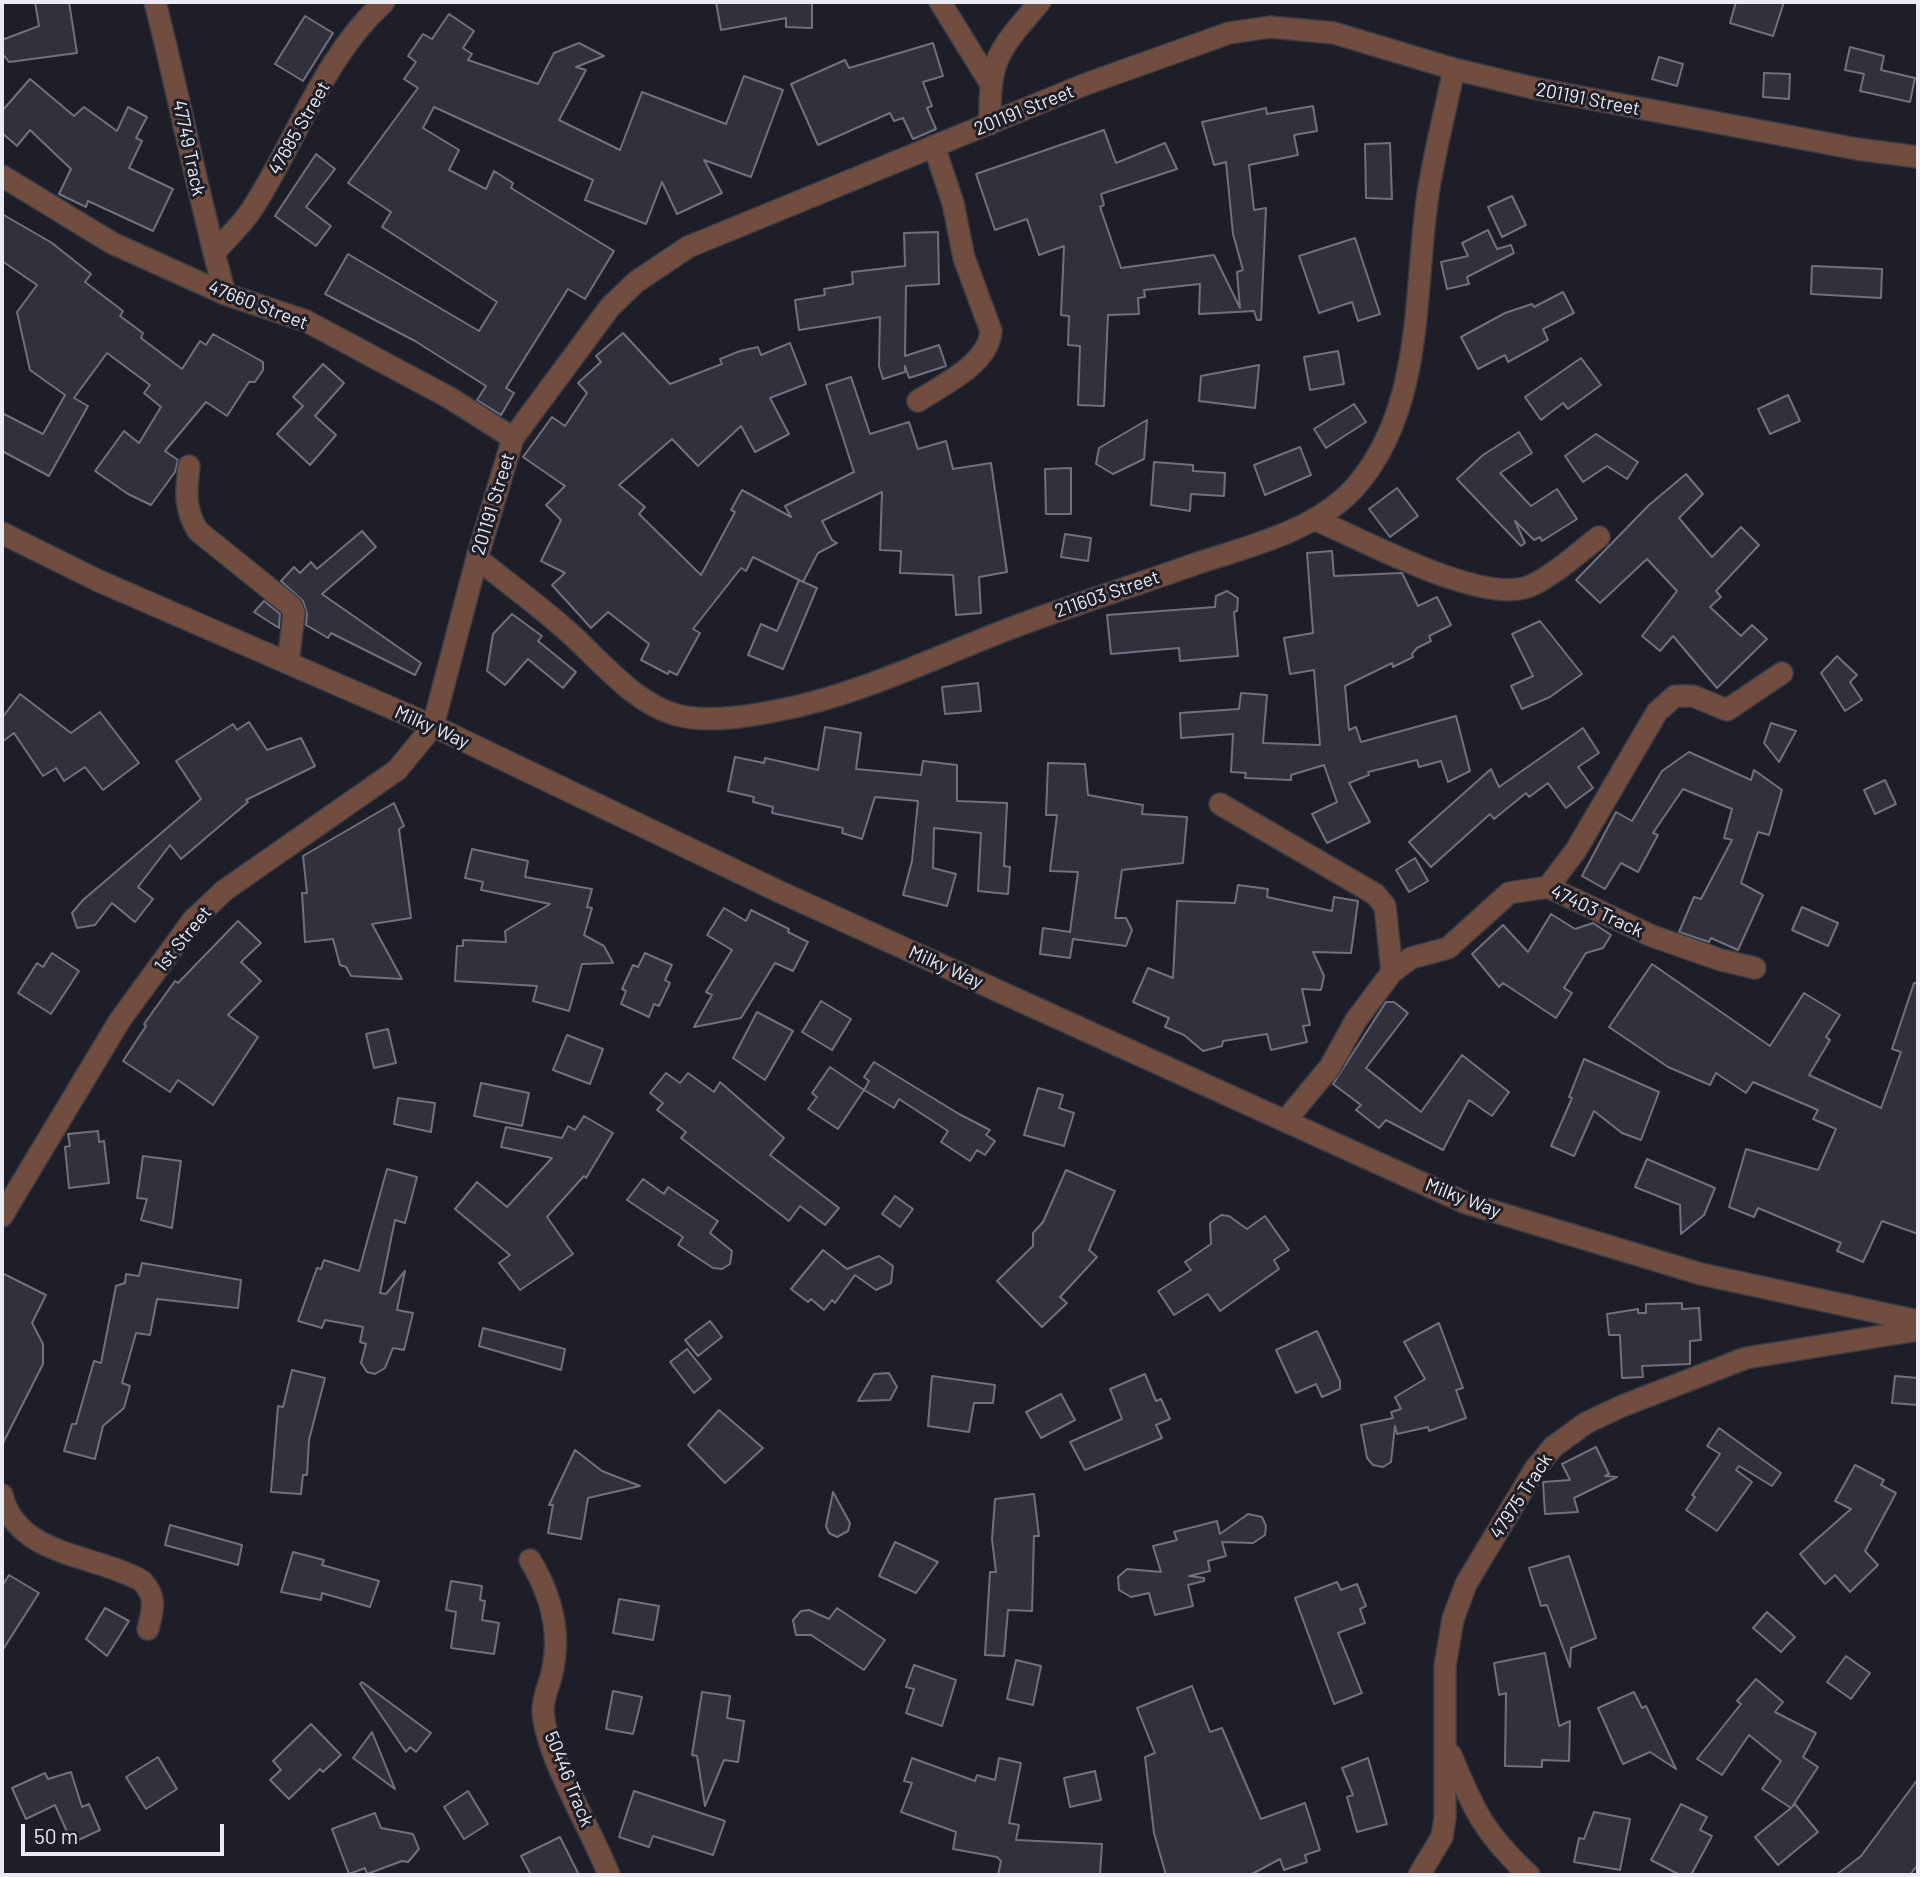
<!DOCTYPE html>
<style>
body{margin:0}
#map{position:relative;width:1920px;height:1877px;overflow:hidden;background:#1e1e29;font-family:Barlow,sans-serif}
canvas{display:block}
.frame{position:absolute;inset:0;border:4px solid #ebebf3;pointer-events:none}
.scale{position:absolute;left:21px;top:1824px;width:203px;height:32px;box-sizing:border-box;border:4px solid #ebebf3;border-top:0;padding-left:9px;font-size:21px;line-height:24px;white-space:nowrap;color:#ebebf3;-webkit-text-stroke:5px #1e1e29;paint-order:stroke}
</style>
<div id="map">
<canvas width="1920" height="1877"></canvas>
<div class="frame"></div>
<div class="scale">50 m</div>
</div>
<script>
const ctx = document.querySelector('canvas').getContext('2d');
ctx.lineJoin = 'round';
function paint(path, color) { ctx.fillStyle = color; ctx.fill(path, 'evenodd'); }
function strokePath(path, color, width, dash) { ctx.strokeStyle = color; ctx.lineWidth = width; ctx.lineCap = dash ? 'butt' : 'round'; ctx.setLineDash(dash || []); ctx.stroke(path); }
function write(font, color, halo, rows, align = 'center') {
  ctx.font = font + ' Barlow,sans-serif'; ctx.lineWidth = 6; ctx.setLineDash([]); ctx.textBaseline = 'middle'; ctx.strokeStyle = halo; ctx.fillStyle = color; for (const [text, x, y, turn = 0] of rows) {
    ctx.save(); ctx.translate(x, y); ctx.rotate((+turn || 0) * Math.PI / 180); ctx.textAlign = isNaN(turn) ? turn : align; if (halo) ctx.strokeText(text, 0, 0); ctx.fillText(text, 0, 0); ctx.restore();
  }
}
const building = new Path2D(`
 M35 2H69L77 53 9 62 2 53V40L39 26Z
 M716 2H812V28L786 27V18L721 30Z
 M1736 2H1784L1773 36 1730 23Z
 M449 14 474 31 463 48 472 54 468 60 538 84 554 53 579 43 604 56 576 67 586 70 559 120 620 150 642 92 726 124 744 76 783 90 751 177 704 160 722 193 677 214 662 182 646 224 585 200 593 180 434 107 423 128 459 150 449 170 486 189 494 171 513 183 511 188 614 251 585 299 568 289 506 388 514 393 501 415 477 400 486 386 415 341 325 294 348 254 479 331 497 302 382 227 391 212 348 183 418 88 404 79 416 62 408 56 423 34 432 39Z
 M305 16 333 33 303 81 275 64Z
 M933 43 943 76 923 82 932 106 927 108 936 129 913 139 903 118 894 121 890 113 818 145 791 84 845 60 849 68Z
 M1850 47 1884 56 1881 70 1915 78 1910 102 1860 91 1864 74 1845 70Z
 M1659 57 1683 64 1677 86 1652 79Z
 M1764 73 1790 74 1789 99 1763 97Z
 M30 79 74 116 84 107 117 131 128 107 147 117 136 138 142 141 129 168 173 189 153 231 88 201 86 207 59 194 71 169 30 130 17 146 2 133V111Z
 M1313 106 1317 131 1294 135 1298 155 1249 165 1254 210 1266 208 1261 320H1257L1254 311 1199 314 1200 284 1144 290 1145 297 1138 298 1139 314 1108 315 1104 406 1078 405 1080 346 1068 345 1069 316 1061 315 1064 246 1039 255 1027 219 995 230 976 174 1104 130 1116 163 1165 143 1177 169 1101 194 1104 205 1100 207 1121 268 1214 255 1240 308 1237 272 1243 270 1233 234 1226 162 1214 165 1202 122 1266 108 1267 114Z
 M1390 143 1392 199 1366 198 1365 144Z
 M316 154 335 169 306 207 331 226 316 246 275 216Z
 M1512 196 1526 225 1502 237 1488 207Z
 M2 214 52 243 91 274 85 282 123 311 120 316 143 333 141 338 182 369 200 341 206 345 213 334 263 362V370L255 382H249L227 416 206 402 165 451 178 460 175 472 151 505 128 494 95 471 124 431 139 443 161 407 144 393 150 385 107 353 74 398 88 406 49 476 2 451V413L43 434 65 395 30 370 17 312 37 285 2 261Z
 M1488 230 1497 249 1511 245 1514 253 1467 277 1469 284 1447 289 1441 262 1468 256 1462 243Z
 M938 232 939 284 906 286 905 356 939 345 946 366 909 378 905 366V372L883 379 879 366 880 317 799 330 795 300 825 295 824 289 853 284 852 272 905 266 904 233Z
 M1355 238 1380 314 1358 321 1352 302 1319 313 1299 256Z
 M1812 266 1882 269 1881 298 1811 294Z
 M1563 292 1574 313 1543 329 1548 340 1508 362 1505 355 1478 369 1461 337 1505 313 1532 304 1534 307Z
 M623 333 670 384 722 364 720 359 740 351 758 347 761 355 790 343 806 384 770 398 789 434 755 452 741 426 698 466 672 439 619 485 645 507 639 514 701 575 735 512 731 510 742 490 791 517 785 506 854 472 826 385 851 377 870 434 909 422 918 449 946 441 953 469 991 463 1007 572 979 577 981 613 956 615 953 575 900 573 901 551 880 550 882 492 822 521 832 540 837 543 818 553 803 582 753 557 746 571 741 568 693 629 700 633 677 675 669 671 668 674 641 660 649 644 608 612 591 628 552 585 565 573 541 561 561 520 546 505 565 486 523 457 552 417 565 426 587 393 578 383 601 362 596 356Z
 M1338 351 1344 384 1310 390 1304 357Z
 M1581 358 1601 385 1568 409 1563 403 1541 420 1525 397Z
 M323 364 344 383 315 416 336 435 310 465 277 434 303 406 293 397Z
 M1259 365 1255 408 1199 401 1201 376Z
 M1788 395 1800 421 1770 434 1758 409Z
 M1354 404 1366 422 1326 448 1314 429Z
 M1147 420 1144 459 1113 474 1096 464 1099 448Z
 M1519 432 1532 453 1500 473 1531 506 1557 489 1577 519 1542 541 1540 537 1534 540 1515 521 1525 543 1521 546 1457 479 1483 455Z
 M1596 434 1638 462 1627 479 1607 466 1583 482 1565 456Z
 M1300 447 1311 475 1265 495 1254 465Z
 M1154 462 1193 465V471L1225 473 1224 496 1191 494 1190 511 1151 505Z
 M1071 468V514H1046L1045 469Z
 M1686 474 1703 494 1679 518 1712 557 1741 527 1759 545 1716 591 1721 597 1710 607 1741 636 1752 625 1767 639 1717 688 1673 636 1660 651 1642 636 1677 591 1647 559 1600 603 1576 580 1649 505Z
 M1397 488 1418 516 1390 537 1369 509Z
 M362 531 376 547 322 594 421 663 415 675 331 633 328 638 306 625 307 614 303 601 281 581 294 567 300 573 311 562 317 569Z
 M1065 534 1091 538 1088 561 1061 557Z
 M1332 551 1334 576 1402 573 1418 606 1437 597 1451 625 1429 636 1431 641 1417 648 1412 654 1413 657 1393 667 1392 663 1345 686 1349 730 1356 727 1361 742 1456 716 1470 771 1448 782 1441 761 1419 767 1417 760 1368 772 1369 775 1349 783 1370 822 1327 843 1312 814 1337 802 1324 765 1291 775V780L1245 778 1246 773 1231 772 1233 734 1181 738 1180 713 1239 709 1241 693 1267 695 1263 743 1320 745 1314 670 1290 674 1284 638 1313 633 1307 553Z
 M799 580 817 588 783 669 748 655 761 624 777 631Z
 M1227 591 1238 598 1237 611 1234 612 1238 656 1180 661 1179 648 1111 654 1107 615 1215 607 1216 596Z
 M264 601 280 614 279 628 254 612Z
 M512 614 542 636 538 641 576 672 563 688 528 659 505 685 487 671 493 634Z
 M1540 621 1582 674 1550 697 1522 709 1511 686 1533 676 1512 634Z
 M1837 656 1857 675 1850 682 1862 700 1845 711 1821 673Z
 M978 683 981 711 945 714 942 687Z
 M20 694 71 733 100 712 139 763 103 790 85 767 64 781 56 768 43 776 14 733 2 742V718Z
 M249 722 267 750 301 738 315 766 246 800 248 802 181 859 170 845 138 887 153 899 135 922 112 903 95 925 77 928 72 913 83 900 201 799 176 761 233 724 237 730Z
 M1771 723 1796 731 1779 762 1764 743Z
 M825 727 861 733 856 769 921 775 923 761 957 765V801L1007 803 1004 866 1010 867 1008 894 978 891 981 833 934 828 933 868 956 874 947 906 903 895 912 861 918 801 875 797 862 839 842 833 843 828 772 813 773 807 753 802 754 797 728 791 735 757 764 763 765 758 818 770Z
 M1583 728 1599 753 1578 767 1593 788 1566 808 1548 783 1529 797 1526 793 1494 819 1490 814 1431 867 1409 842 1491 769 1499 787Z
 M1689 752 1751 780 1754 770 1782 790 1769 835 1758 832 1741 883 1763 895 1738 950 1711 938 1709 942 1679 932 1694 897 1701 899 1732 840 1724 838 1732 809 1683 789 1653 833 1658 835 1638 872 1621 863 1605 889 1582 876 1616 812 1632 821 1662 771Z
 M1048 763 1085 764 1088 795 1143 805 1142 814 1187 817 1183 863 1122 870 1115 918H1126L1132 930 1126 946 1073 939 1070 958 1040 954 1043 928 1070 932 1078 872 1050 871 1057 815H1046Z
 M1885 780 1896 804 1875 814 1864 790Z
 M394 803 404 826 399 829 411 918 372 924 402 979 351 976 346 967 340 965 333 939 305 942 302 893H307L303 856Z
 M472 849 528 861 525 877 592 889 587 907 592 908 584 935 604 946 613 963 582 964 569 1011 533 1001 537 986 455 981 457 946H463V940L506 942 505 931 550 904 481 890 483 882 465 878Z
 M1415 858 1428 881 1409 892 1396 870Z
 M1238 885 1268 889 1267 897 1332 911 1334 897 1358 901 1351 953 1313 952 1324 976 1321 990 1302 989 1310 1025 1303 1026 1307 1042 1271 1050 1267 1034 1223 1041 1222 1046 1203 1051 1184 1035 1165 1027 1169 1018 1133 1002 1148 968 1173 978 1177 901 1235 903Z
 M1802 907 1838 923 1828 946 1792 930Z
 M724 908 746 921 751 910 789 929 788 932 808 942 793 971 775 963 741 1018 694 1027 712 995 706 992 732 950 707 935Z
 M1551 914 1575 929 1593 923 1611 935 1603 948 1586 953 1564 988 1572 993 1556 1018 1503 983 1499 987 1472 954 1503 925 1528 952Z
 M238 921 261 943 241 962 261 981 228 1015 258 1037 213 1105 178 1080 170 1092 123 1061 146 1026 144 1024 175 981 178 983Z
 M52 953 79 971 51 1014 18 993 37 963 43 967Z
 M645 953 672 965 665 980 670 983 659 1006 654 1004 649 1017 621 1004 626 991 622 989 633 965 638 967Z
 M1652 964 1770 1046 1804 993 1840 1015 1826 1037 1830 1040 1809 1075 1881 1108 1901 1052 1892 1049 1914 983H1918V1234L1882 1221 1863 1262 1837 1251 1841 1243 1758 1208 1754 1217 1729 1207 1746 1149 1818 1170 1836 1129 1813 1119 1818 1110 1753 1082 1746 1093 1716 1073 1710 1085 1668 1067 1609 1027Z
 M821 1001 851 1019 832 1050 802 1032Z
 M1386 1002H1394L1408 1013 1366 1068 1421 1112 1462 1055 1509 1092 1492 1116 1469 1100 1443 1150 1386 1120 1379 1128 1356 1110 1361 1105 1333 1084Z
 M757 1012 793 1031 765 1080 733 1058Z
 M388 1029 396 1063 374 1068 366 1034Z
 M567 1035 603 1049 590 1084 553 1070Z
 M1584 1059 1659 1092 1641 1140 1622 1133 1594 1111 1574 1156 1551 1146 1572 1098 1569 1097Z
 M874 1062 959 1114 990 1130 986 1135 995 1141 985 1155 977 1150 970 1161 941 1142 948 1131 899 1099 894 1108 864 1090 869 1081 864 1077Z
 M830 1067 864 1090 838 1129 808 1109 817 1097 812 1093Z
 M666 1073 680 1083 688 1073 714 1092 720 1082 784 1138 770 1155 839 1208 825 1225 800 1206 789 1221 681 1138 686 1132 657 1110 663 1103 650 1093Z
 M481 1083 529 1093 522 1126 474 1116Z
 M1038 1088 1063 1095 1059 1108 1074 1113 1064 1146 1024 1135Z
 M398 1098 435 1103 431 1132 394 1124Z
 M584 1116 613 1133 586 1178 584 1176 547 1217 573 1254 520 1290 499 1263 510 1255 455 1209 477 1182 507 1207 552 1158 501 1147 506 1127 562 1138 568 1126 575 1130Z
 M98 1131 99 1142 104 1141 109 1183 69 1188 65 1147 70 1146 68 1134Z
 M143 1156 181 1161 172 1228 141 1220 147 1199 137 1198Z
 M1647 1159 1715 1188 1704 1215 1681 1234 1680 1205 1635 1187Z
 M387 1169 417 1177 405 1223 395 1220 380 1293 386 1294 405 1271 397 1310 413 1313 404 1350 393 1348 385 1368 375 1374 367 1372 361 1363 366 1344 360 1342 363 1327 325 1320 322 1328 298 1321 317 1268 321 1269 324 1260 359 1271Z
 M1066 1170 1115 1191 1089 1250 1097 1257 1060 1297 1067 1303 1042 1327 997 1281 1033 1246V1233L1043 1222Z
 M643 1179 664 1194 668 1187 718 1221 710 1233 732 1251 730 1264 722 1269 713 1268 678 1245 683 1237 627 1200Z
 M895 1196 913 1209 900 1227 882 1214Z
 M1221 1215 1229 1216 1247 1229 1265 1216 1289 1250 1274 1260 1279 1269 1220 1311 1208 1294 1174 1315 1158 1291 1191 1270 1185 1262 1211 1244 1210 1223Z
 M823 1250 847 1269 879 1256 893 1266 891 1283 876 1290 855 1275 835 1303 832 1300 824 1310 811 1299 808 1302 791 1289Z
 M142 1263 241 1280 238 1308 157 1299 150 1335 136 1333 122 1383 130 1386 124 1408 103 1426 95 1459 64 1451 72 1424H76L94 1361 101 1363 116 1286 125 1283 126 1274 139 1276Z
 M2 1273 46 1295 32 1323 43 1344V1364L2 1445Z
 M1682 1303V1309L1699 1308 1701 1340 1690 1341V1364L1642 1366 1643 1377 1622 1378 1620 1335H1609L1607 1314 1638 1309V1313H1646V1304Z
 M710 1321 722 1337 698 1356 685 1340Z
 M1439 1323 1463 1388 1456 1390 1466 1418 1429 1431 1428 1427 1397 1434 1395 1426 1391 1462 1383 1467 1373 1465 1367 1458 1361 1425 1393 1418 1391 1412 1401 1409 1395 1397 1425 1379 1404 1342Z
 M483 1328 565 1349 561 1370 479 1346Z
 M1317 1331 1340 1381V1389L1322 1397 1316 1384 1296 1393 1276 1350Z
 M687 1349 711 1379 694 1393 670 1362Z
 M292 1370 325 1378 309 1440 307 1475H303L301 1494 271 1492 278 1406 283 1407Z
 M889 1373 897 1387 890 1400 858 1401 874 1374Z
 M1145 1374 1156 1401 1161 1399 1170 1419 1156 1425 1162 1438 1085 1470 1070 1442 1122 1419 1110 1389Z
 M932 1376 995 1385 993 1403H974L969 1432 928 1426Z
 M1895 1376 1918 1378V1405L1892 1403Z
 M1061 1394 1075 1420 1041 1438 1026 1412Z
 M719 1410 763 1448 725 1483 688 1445Z
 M1719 1428 1781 1473 1772 1486 1739 1466 1736 1470 1752 1482 1717 1531 1686 1510 1695 1497 1692 1495 1720 1454 1707 1446Z
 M1596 1447 1609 1474 1605 1476 1617 1477 1574 1498 1578 1512 1545 1514 1543 1482 1570 1480 1562 1464Z
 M575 1450 602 1471 640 1486 588 1498 581 1539 548 1533 553 1505H549Z
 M1855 1465 1884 1480 1881 1485 1896 1493 1865 1551 1878 1565 1850 1592 1835 1575 1825 1584 1800 1554 1851 1509 1835 1501Z
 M833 1492 850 1523 848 1531 837 1537 829 1533 826 1526Z
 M1034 1494 1039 1536H1034L1032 1611 1008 1610 1004 1656 985 1655 990 1572H996L992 1539 995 1499Z
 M1248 1514 1262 1517 1266 1526 1265 1535 1253 1543 1222 1542 1226 1556 1208 1561 1210 1571 1189 1576 1204 1578V1581L1188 1585 1193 1606 1155 1615 1149 1593 1131 1597 1119 1590 1118 1577 1127 1569 1161 1572 1153 1546 1177 1540 1174 1532 1217 1521 1220 1534Z
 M170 1525 242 1545 238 1565 165 1545Z
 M895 1542 938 1562 916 1593 879 1576Z
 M293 1552 324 1560 322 1565 379 1581 370 1607 322 1593 321 1600 281 1592Z
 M1569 1556 1596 1638 1571 1648 1570 1667 1547 1605 1541 1606 1529 1568Z
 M9 1575 39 1593 2 1651V1586Z
 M451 1581 482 1586 480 1600 485 1601 482 1620 499 1623 494 1654 451 1648 456 1612 446 1610Z
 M1337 1582 1341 1590 1357 1584 1366 1606 1360 1609 1365 1623 1338 1633 1362 1693 1334 1704 1295 1598Z
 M619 1599 659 1606 653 1640 613 1633Z
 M105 1608 129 1621 107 1656 86 1639Z
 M837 1608 885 1640 864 1670 811 1635H796L793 1620 801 1611 809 1610 829 1619Z
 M1767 1612 1795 1637 1781 1652 1753 1628Z
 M1545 1653 1559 1726 1570 1721 1569 1761 1542 1760V1767L1505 1766 1506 1693 1499 1695 1494 1663Z
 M1846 1656 1870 1673 1851 1699 1827 1682Z
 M1016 1660 1041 1666 1033 1705 1007 1699Z
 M914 1665 956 1680 942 1726 906 1713 914 1689 906 1687Z
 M1756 1679 1783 1702 1775 1712 1816 1733 1803 1757 1818 1767 1792 1807 1795 1804 1818 1832 1778 1865 1755 1837 1791 1808 1762 1789 1781 1761 1749 1735 1722 1775 1697 1759 1741 1704 1737 1701Z
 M362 1682 431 1733 416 1752 410 1747 406 1752 360 1684Z
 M1192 1686 1210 1732 1222 1728 1261 1819 1305 1803 1320 1850 1305 1855 1307 1862 1284 1870 1280 1859 1250 1875H1166L1154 1833 1145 1757 1155 1753 1137 1708Z
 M613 1691 642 1697 633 1734 606 1729Z
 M702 1692 730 1696 727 1718 744 1721 738 1762 724 1760 705 1806 697 1756 692 1755Z
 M1634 1692 1642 1708 1646 1706 1676 1769 1650 1752 1623 1764 1598 1708Z
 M311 1724 341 1755 323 1772 320 1769 289 1799 270 1780 281 1770 273 1761Z
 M372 1732 395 1789 353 1758Z
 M158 1757 177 1789 146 1809 126 1777Z
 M912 1758 975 1781 977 1775 995 1780 999 1758 1021 1763 1009 1823 1019 1825 1016 1840 1102 1844 1100 1875H998L1001 1861 997 1857 953 1849 956 1832 901 1812 912 1783 904 1781Z
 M1368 1758 1387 1824 1357 1832 1347 1797 1353 1795 1342 1768Z
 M1095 1771 1101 1800 1070 1807 1064 1778Z
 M71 1772 82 1807 89 1804 100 1830 72 1843 55 1805 26 1819 12 1788 45 1773 48 1779Z
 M1918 1779V1864L1910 1875H1836L1861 1856Z
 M468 1791 488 1824 464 1839 444 1807Z
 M634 1791 725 1821 713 1855 653 1836 649 1847 619 1837Z
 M1681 1804 1707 1817 1700 1830 1712 1836 1691 1875H1680L1651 1860Z
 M1594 1812 1630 1819 1620 1870 1574 1862 1579 1838 1584 1839Z
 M375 1813 381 1828 413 1834 419 1849 408 1862 402 1861 367 1874 365 1868 349 1874 332 1829Z
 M560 1837 579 1875H531L521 1856Z`);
paint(building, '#31313d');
strokePath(building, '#70717e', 2);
const minor = new Path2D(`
 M155 2C180 99 198 197 225 294
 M940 2 989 81
 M990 124C989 58 998 51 1040 2
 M2 176 112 243 225 294 306 321 450 398 513 438
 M214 253C226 239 242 225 252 209 296 142 323 57 384 2
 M918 401C943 384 988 365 991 331L964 258 953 203 934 146
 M189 466C186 491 184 509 198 531L291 606 294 613 288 663
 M1314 519C1363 540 1475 601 1524 588 1547 582 1580 551 1599 537
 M2 533 99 581 433 726 780 892 1466 1203 1701 1274 1918 1321
 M477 558C506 582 537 604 565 629 599 658 632 703 677 715 707 723 745 717 775 711 863 695 947 651 1030 621 1085 601 1142 583 1198 563 1250 546 1318 530 1356 486 1423 409 1414 296 1427 201 1433 157 1445 113 1454 69
 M1220 804 1375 894 1385 906 1392 972
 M1548 887 1576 850 1657 712 1675 696H1693L1727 710 1782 673
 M1286 1120 1330 1067 1356 1020 1392 972 1411 958 1448 948 1509 893 1548 887 1652 936 1721 960 1755 968
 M2 1216 120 1020 193 920 225 890 397 770 433 726 477 558 513 438 610 307 636 282 688 247 1086 84 1229 33 1270 27 1334 33 1454 69 1533 88 1857 149 1918 157
 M2 1495C17 1557 96 1554 142 1581 157 1597 153 1609 148 1629
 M530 1560C550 1593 561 1628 553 1668 551 1682 543 1695 543 1710 545 1756 592 1830 609 1875
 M1451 1755C1474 1811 1484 1833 1529 1875
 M1419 1875 1442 1837 1445 1818V1666L1453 1619 1466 1584 1535 1469 1553 1447 1586 1423 1622 1406 1746 1358 1918 1330`);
strokePath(minor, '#3b3b45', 24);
strokePath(minor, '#704d3f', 21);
write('19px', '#ebebf3', '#1e1e29', [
 ["201191 Street",1588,99,11],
 ["201191 Street",1024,110,-22],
 ["47685 Street",299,128,-60],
 ["47749 Track",189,148,78],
 ["47660 Street",258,305,21],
 ["201191 Street",493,504,-73],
 ["211603 Street",1107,594,-19],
 ["Milky Way",432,727,24],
 ["47403 Track",1597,911,25],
 ["1st Street",183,939,-51],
 ["Milky Way",946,967,24],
 ["Milky Way",1463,1198,21],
 ["47975 Track",1521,1496,-57],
 ["50446 Track",569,1779,68]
]);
</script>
